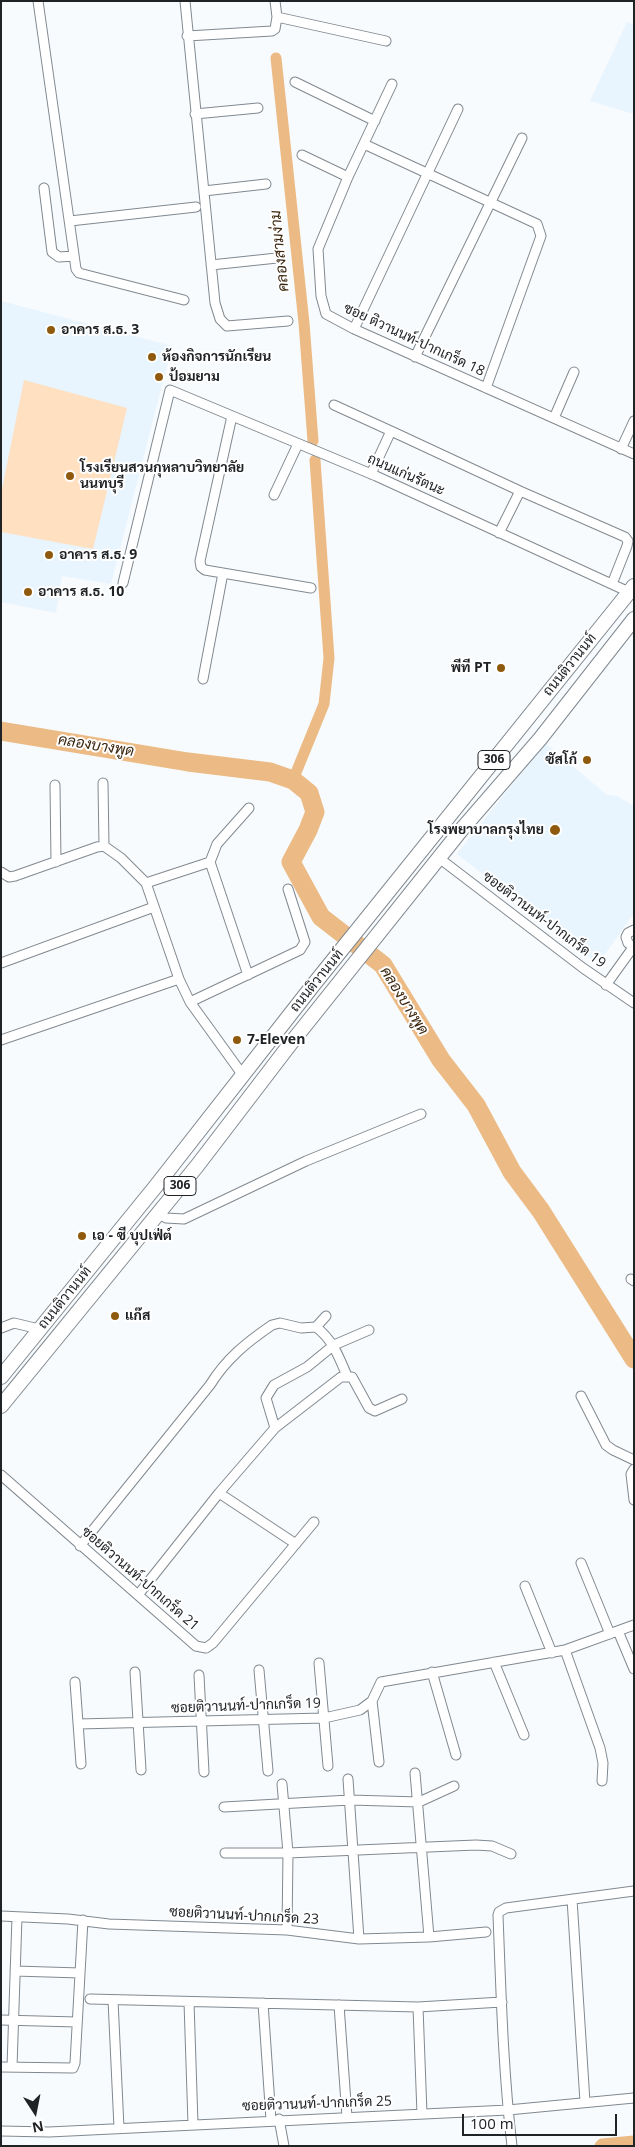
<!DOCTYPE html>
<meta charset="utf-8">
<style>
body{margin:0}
#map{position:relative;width:635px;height:2147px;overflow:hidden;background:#f7fbfe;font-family:"Open Sans",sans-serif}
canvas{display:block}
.frame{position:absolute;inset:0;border:2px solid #202326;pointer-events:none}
.north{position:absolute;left:10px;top:2087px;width:50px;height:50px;-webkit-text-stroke:4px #fff;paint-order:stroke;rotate:169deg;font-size:14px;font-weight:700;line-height:20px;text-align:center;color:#202326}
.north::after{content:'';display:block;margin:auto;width:18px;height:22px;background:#202326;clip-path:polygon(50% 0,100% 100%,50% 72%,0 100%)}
.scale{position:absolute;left:462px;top:2114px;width:155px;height:22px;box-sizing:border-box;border:2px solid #202326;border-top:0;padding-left:6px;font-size:15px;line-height:18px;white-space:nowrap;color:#202326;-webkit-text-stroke:4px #fff;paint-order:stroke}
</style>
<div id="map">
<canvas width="635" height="2147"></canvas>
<div class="frame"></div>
<div class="north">N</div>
<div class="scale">100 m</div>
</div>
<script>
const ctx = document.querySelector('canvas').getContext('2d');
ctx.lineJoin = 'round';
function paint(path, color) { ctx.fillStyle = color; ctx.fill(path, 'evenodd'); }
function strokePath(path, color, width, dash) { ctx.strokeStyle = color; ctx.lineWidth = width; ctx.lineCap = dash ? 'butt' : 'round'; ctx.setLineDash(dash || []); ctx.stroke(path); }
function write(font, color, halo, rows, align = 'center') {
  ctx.font = font + ' "Open Sans",Sarabun,sans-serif'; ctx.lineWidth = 4; ctx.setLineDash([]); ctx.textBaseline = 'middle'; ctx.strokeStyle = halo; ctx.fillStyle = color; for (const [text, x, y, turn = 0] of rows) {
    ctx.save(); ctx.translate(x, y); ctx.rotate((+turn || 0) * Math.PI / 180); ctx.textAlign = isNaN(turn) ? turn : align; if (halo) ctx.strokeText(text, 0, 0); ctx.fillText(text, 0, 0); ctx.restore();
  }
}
paint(new Path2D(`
 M627 22 634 25V114L590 101Z
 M1 301 172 346 111 584 62 576 56 613 1 602Z
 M545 743 607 795 617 796 634 806V913L598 964 457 854Z`), '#e8f4fe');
paint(new Path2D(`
 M24 380 127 408 93 549 1 532V494Z`), '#ffe0c0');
strokePath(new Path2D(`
 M276 58 304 323 313 441
 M293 780 324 704 329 658 315 460
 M600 2146 602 2144 634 2141`), '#ecbb85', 11);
strokePath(new Path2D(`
 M1 731 188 762 270 772 293 780 309 793 315 812 308 830 291 862 321 917 383 965 441 1060 476 1105 512 1172 541 1211 634 1359`), '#ecbb85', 19);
const street = new Path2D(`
 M38 1 76 269 79 273 184 300
 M185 1 215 303 220 319 227 326 288 321
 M275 1 277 17 386 41
 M187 36 272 31 275 29 277 17
 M295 82 375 121
 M392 84 348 177 318 249 321 296 326 314 354 329 634 454
 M195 114 258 108
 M364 144 537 224 541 236 486 388
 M302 155 348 177
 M44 188 52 252 59 257 74 256
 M204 191 266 184
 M70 221 196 207
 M211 265 277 258
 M354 329 458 109
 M415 357 522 138
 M334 405 391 431 371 474
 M232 416 200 561 201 567 205 570 311 588
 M554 418 574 372
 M391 431 520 491 625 537 628 541 627 546 612 584
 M621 449 634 421
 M274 495 298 444
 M499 533 520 491
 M123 583 170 390 376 476 629 592
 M203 679 223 573
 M103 783 104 846
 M55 785 56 862
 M439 858 583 968 634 1003
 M1 872 9 877 15 876 97 847 104 846 121 858 146 883 179 979 190 1002 242 1074
 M146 883 210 862
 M632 946 628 943 626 937 628 933 634 930
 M1 963 154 907
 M248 975 210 862 217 844 249 808
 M606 985 634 946
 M190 1002 300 950 305 942 288 889
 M1 1040 179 979
 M157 1212 166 1218 184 1219 306 1161 421 1114
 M631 1279 634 1281
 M316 1327C333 1340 339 1357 347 1376
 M1 1328 14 1323 39 1329
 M369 1330 334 1345 307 1367 274 1385 266 1398 275 1428 341 1377H352L369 1408 375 1411 402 1399
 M581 1396 606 1445 613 1450 634 1460
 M634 1469 631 1474 634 1500
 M1 1475 196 1646 206 1648 213 1643 314 1522
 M219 1493 296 1544
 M80 1546 210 1385C226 1359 247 1342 272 1325L280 1323 301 1328 316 1327 326 1316
 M581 1563 610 1634
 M525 1586 552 1653
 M138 1595 219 1493 275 1428
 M618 1631 634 1669
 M565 1650 600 1748 603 1763 602 1781
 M494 1662 524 1735
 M319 1663 328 1766
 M259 1670 268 1771
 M135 1672 141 1770
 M432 1672 456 1755
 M199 1675 204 1772
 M75 1682 81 1764
 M372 1701 379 1762
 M78 1724 324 1718 360 1710 372 1701 381 1682 565 1650 634 1625
 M415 1773 429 1937
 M348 1779 359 1939
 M282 1784 288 1853 287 1930
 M224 1807 350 1800 419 1802 454 1786
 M225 1853H288L476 1845 492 1846 511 1854
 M572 1899 585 2102
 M1 1916 68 1919 109 1924 287 1930 359 1939 429 1937 486 1932
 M15 1971 80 1973
 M90 1999 418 2007 502 2002
 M113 2000 119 2128
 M189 2002 193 2124
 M263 2003 271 2120
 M339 2005 347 2117
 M418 2007 422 2114
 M1 2020 77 2022
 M1 2067 73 2068 75 2063 83 1920
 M12 2067 17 1917
 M279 2119 284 2146
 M1 2131 49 2132 508 2110 634 2098
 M512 2146C503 2070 501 1992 498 1915L499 1912 506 1908 634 1891`);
const primary = new Path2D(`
 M1 1377 156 1186 314 984 634 586
 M1 1406 197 1166 291 1043 462 829 540 739 634 619`);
strokePath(street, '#818990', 11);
strokePath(primary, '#818990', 16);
strokePath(street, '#fff', 9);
strokePath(primary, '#fff', 14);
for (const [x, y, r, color] of [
 [51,330,5,"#8f5a0d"],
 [152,357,5,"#8f5a0d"],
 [159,377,5,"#8f5a0d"],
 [70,476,5,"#8f5a0d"],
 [49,555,5,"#8f5a0d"],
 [28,592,5,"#8f5a0d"],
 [501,668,5,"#8f5a0d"],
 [587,760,5,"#8f5a0d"],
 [555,830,6,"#8f5a0d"],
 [237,1040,5,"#8f5a0d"],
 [82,1236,5,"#8f5a0d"],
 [115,1316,5,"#8f5a0d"]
]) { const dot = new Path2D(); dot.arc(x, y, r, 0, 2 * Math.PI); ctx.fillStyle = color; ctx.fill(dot); strokePath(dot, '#fff', 2); }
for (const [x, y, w] of [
 [494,760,32],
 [180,1186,32]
]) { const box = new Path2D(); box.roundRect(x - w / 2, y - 9.5, w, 19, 4); ctx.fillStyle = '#fff'; ctx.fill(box); strokePath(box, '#202326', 1); }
write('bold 12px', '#202326', null, [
 ["306",494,760],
 ["306",180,1186]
]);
write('bold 14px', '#202326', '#fff', [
 ["อาคาร ส.ธ. 3",61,330],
 ["ห้องกิจการนักเรียน",162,357],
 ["ป้อมยาม",169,377],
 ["โรงเรียนสวนกุหลาบวิทยาลัย",80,468],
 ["นนทบุรี",80,484],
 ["อาคาร ส.ธ. 9",59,555],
 ["อาคาร ส.ธ. 10",38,592],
 ["พีที PT",491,668,"right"],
 ["ซัสโก้",577,760,"right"],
 ["โรงพยาบาลกรุงไทย",544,830,"right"],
 ["7-Eleven",247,1040],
 ["เอ - ซี บุปเฟ่ต์",92,1236],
 ["แก๊ส",125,1316]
], 'left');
write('14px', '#202326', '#fff', [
 ["ซอย ติวานนท์-ปากเกร็ด 18",414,340,25],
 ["ถนนแก่นรัตนะ",406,475,24],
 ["ถนนติวานนท์",570,665,-51],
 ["ซอยติวานนท์-ปากเกร็ด 19",544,920,37],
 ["ถนนติวานนท์",317,981,-51],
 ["ถนนติวานนท์",65,1298,-51],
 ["ซอยติวานนท์-ปากเกร็ด 21",140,1579,41],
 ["ซอยติวานนท์-ปากเกร็ด 19",246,1706,-2],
 ["ซอยติวานนท์-ปากเกร็ด 23",244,1916,3],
 ["ซอยติวานนท์-ปากเกร็ด 25",317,2104,-2]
]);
write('italic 15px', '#3b260e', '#fff', [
 ["คลองสามง่าม",280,251,-96],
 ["คลองบางพูด",96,746,9],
 ["คลองบางพูด",404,1001,58]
]);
</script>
